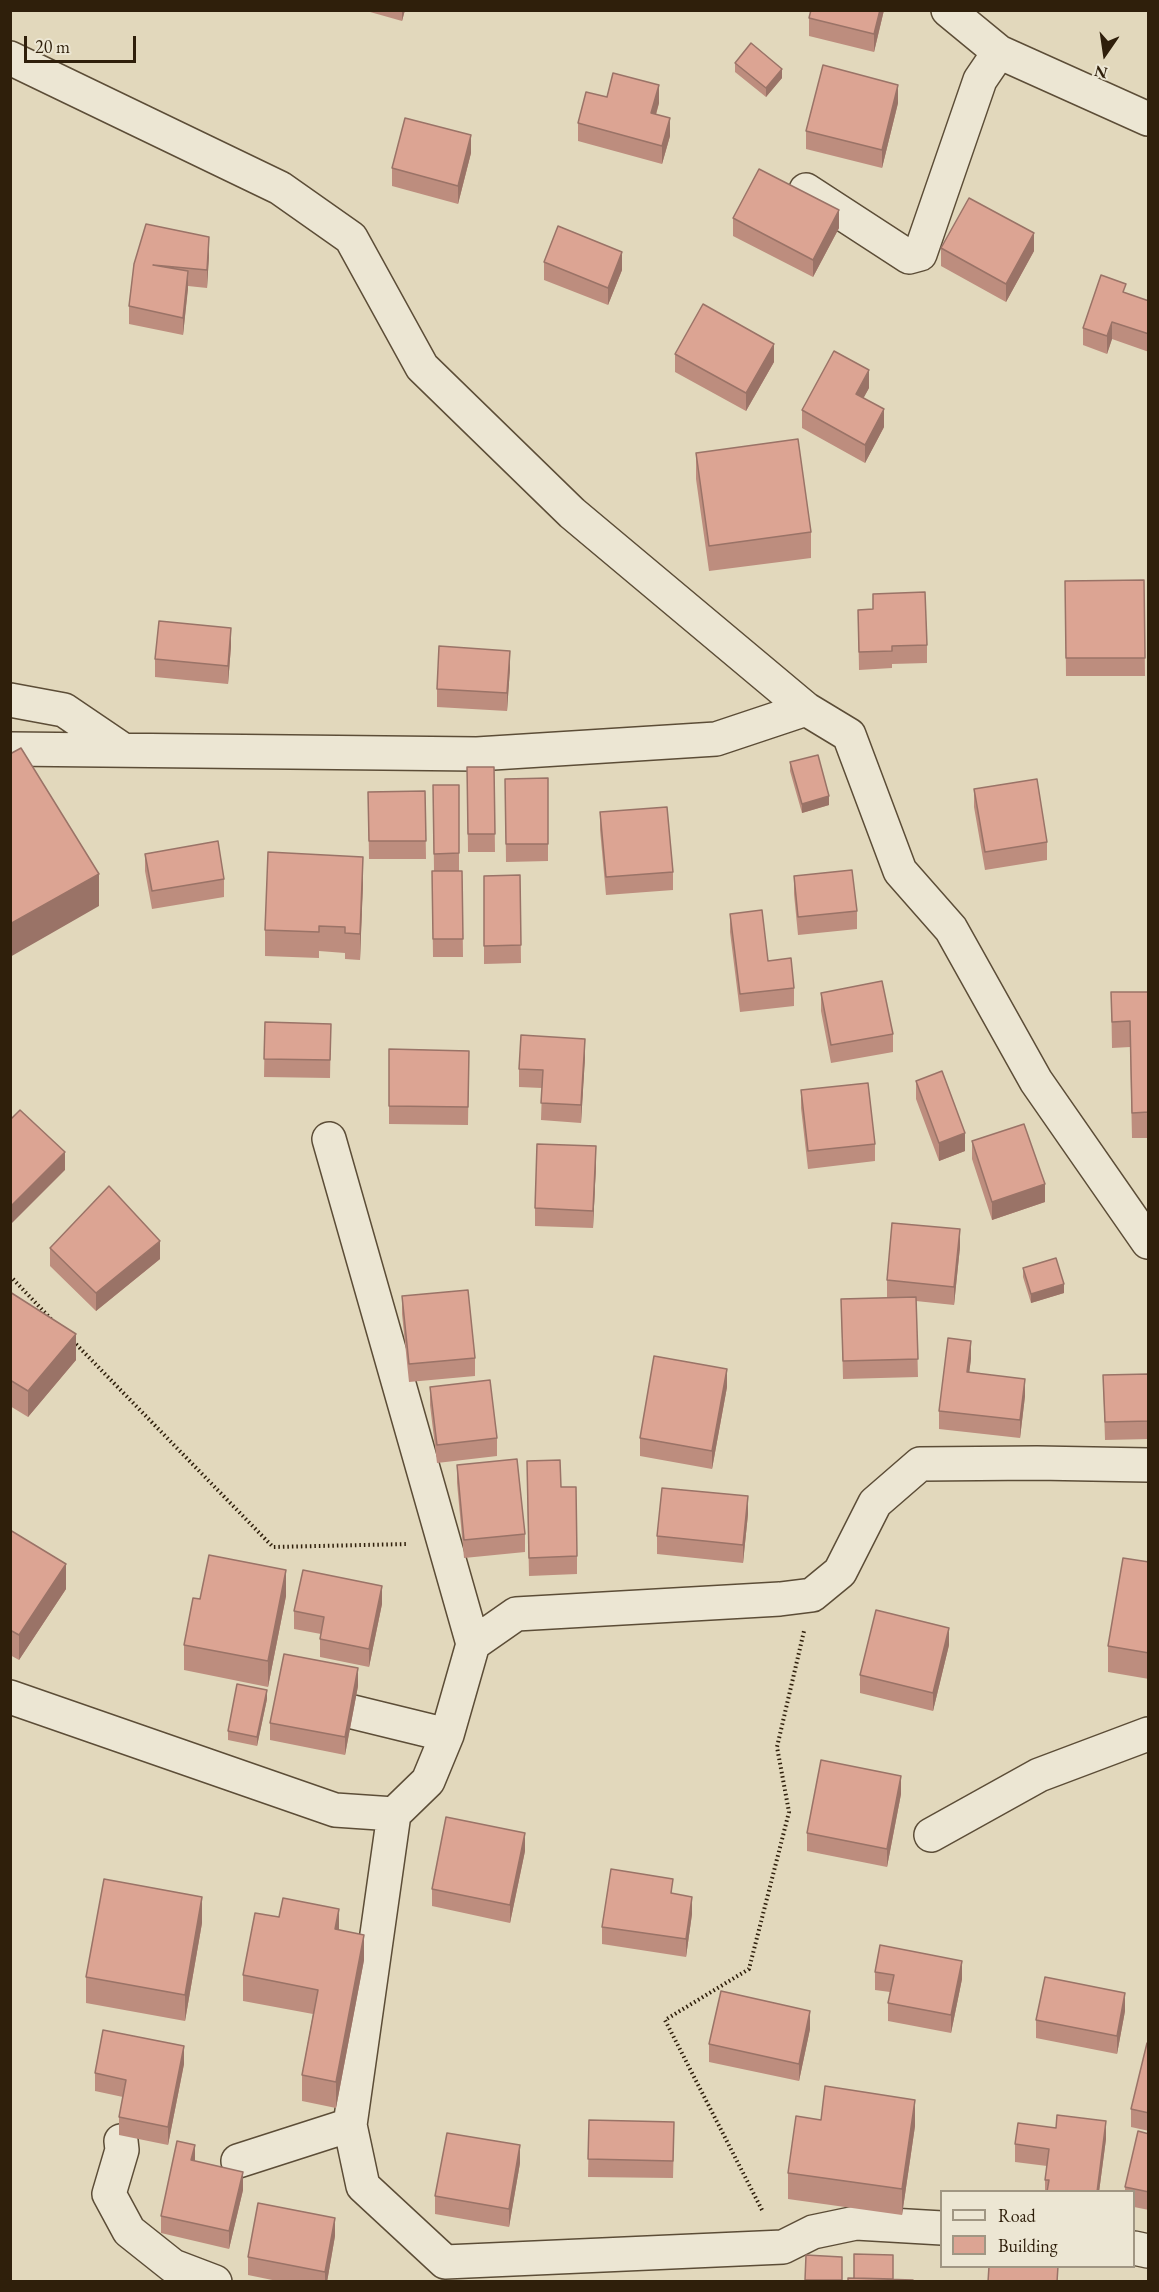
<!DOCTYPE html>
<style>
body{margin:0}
#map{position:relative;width:1159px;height:2292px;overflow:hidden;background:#e2d8bc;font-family:"EB Garamond",serif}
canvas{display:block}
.frame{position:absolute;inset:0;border:12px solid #2f1f0b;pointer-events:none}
.legend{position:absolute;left:940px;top:2190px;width:195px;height:78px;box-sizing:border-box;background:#ece6d3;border:2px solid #a09683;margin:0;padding:8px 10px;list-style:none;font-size:18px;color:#2f1f0b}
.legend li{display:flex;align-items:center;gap:12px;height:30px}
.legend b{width:30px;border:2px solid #a09683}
.north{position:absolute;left:1075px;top:24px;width:60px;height:60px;-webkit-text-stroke:4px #ece6d3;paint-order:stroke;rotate:193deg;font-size:16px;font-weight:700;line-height:24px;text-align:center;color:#2f1f0b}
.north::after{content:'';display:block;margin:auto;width:21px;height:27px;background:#2f1f0b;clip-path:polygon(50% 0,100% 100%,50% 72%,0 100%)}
.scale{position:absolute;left:24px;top:36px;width:112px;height:27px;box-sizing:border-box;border:3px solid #2f1f0b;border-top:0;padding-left:8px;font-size:18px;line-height:21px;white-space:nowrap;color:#2f1f0b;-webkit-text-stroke:4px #ece6d3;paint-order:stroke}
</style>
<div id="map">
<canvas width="1159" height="2292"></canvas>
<div class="frame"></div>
<ul class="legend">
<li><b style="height:8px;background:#ece6d3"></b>Road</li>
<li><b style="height:16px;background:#dca493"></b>Building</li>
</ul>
<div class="north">N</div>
<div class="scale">20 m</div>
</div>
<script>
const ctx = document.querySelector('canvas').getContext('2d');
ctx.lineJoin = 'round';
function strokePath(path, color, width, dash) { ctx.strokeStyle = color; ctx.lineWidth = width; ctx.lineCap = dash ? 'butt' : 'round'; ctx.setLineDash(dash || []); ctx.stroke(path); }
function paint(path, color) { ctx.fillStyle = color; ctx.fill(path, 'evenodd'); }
const minor = new Path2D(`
 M948 10 999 52 1148 119
 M10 58 280 188 351 238 422 367 572 513 806 709
 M806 190 909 257 920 254 980 80 999 52
 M10 700 64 710 123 750
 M10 749 477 754 716 739 806 709 849 735 900 871 951 929 1036 1081 1148 1242
 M329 1139 473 1644
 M10 1697 335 1810 394 1814 428 1781 447 1735 473 1644 516 1614 780 1599 812 1595 840 1572 875 1503 920 1464 1037 1463 1148 1465
 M353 1712 447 1735
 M394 1814 350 2125 363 2186 445 2262 783 2247 813 2232 856 2223 942 2228
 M931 1835 1039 1775 1148 1734
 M121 2141 122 2150 109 2194 129 2231 173 2266 215 2282
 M238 2161 350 2125
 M1134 2248 1148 2251`);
strokePath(minor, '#5c4d37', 36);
strokePath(new Path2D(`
 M13 1279 51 1319
 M73 1341 273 1547 408 1544
 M762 2210 665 2020 749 1969 789 1812 777 1747 804 1631`), '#2f1f0b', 4, [1.5, 3]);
strokePath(minor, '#ece6d3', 33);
paint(new Path2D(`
 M363 10H405L402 21Z
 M811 10H884L874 52 809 36V18Z
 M735 63 782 78 766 97 735 72Z
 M607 97 659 103 656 115 670 136 662 164 578 141V123Z
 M898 103 882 168 806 149V131Z
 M471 153 458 204 392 186V168Z
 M733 218 839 228 813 277 733 236Z
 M941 248 1034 251 1006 302 941 266Z
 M209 255 207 288 188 286 183 335 129 324V306L134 264Z
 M544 262 622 270 608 305 544 280Z
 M1126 294 1149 301V352L1112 339 1107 354 1083 345V328Z
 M675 354 774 362 746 411 675 372Z
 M869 388 863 398 884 427 865 463 802 428V410Z
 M696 453 811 532V558L709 571 696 479Z
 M1144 580 1145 676H1066L1065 581Z
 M873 594 927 645V663L892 664V668L859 670 858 610 873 609Z
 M231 646 228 684 155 677V659Z
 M510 668 507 711 437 707V689Z
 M790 762 829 805 802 813 790 771Z
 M467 767H494L495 852H468Z
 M548 778V861L506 862 505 779Z
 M433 785H459V871H462L463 957H433L432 871H434Z
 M974 789 1047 842V860L985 870 974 807Z
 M425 791 426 859H369L368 792Z
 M600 812 673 872V890L606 895 600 830Z
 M145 854 224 879V897L152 909 145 871Z
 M520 875 521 963 484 964V876Z
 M794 876 857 911V929L798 935 794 894Z
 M363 882 360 960 345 959V953L319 951V958L265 956V930Z
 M730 914 768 961 794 988V1006L740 1012 730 932Z
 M1111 992H1149V1138H1132L1130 1047 1112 1048Z
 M821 993 893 1034V1052L831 1063 821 1011Z
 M265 1022 331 1024 330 1078 264 1077Z
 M389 1049 469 1051 468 1125 389 1124Z
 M585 1057 581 1123 541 1120 542 1088 519 1087V1069Z
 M916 1081 965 1151 939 1161 916 1099Z
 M801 1090 875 1144V1161L808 1169 801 1108Z
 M972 1141 1045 1202 992 1220 972 1159Z
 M596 1164 593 1228 535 1226V1208Z
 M960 1247 954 1305 916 1301 918 1377 843 1379 841 1299 887 1298V1280Z
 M50 1248 160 1259 96 1311 50 1266Z
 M1023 1268 1064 1293 1031 1303 1023 1277Z
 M10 1292 76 1360 28 1417 10 1406Z
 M402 1296 475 1358V1376L409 1382 402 1314Z
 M971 1359 969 1372 1025 1396 1020 1438 939 1429V1411Z
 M1149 1374V1439L1105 1440 1103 1375Z
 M430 1387 497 1438V1456L437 1463 430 1405Z
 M727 1387 712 1469 640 1456V1438Z
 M457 1465 525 1534V1552L464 1558 457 1483Z
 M527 1478 577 1556V1574L529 1576Z
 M748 1514 743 1563 657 1554V1536Z
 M10 1530 66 1589 19 1660 10 1655Z
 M1149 1562V1679L1108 1672V1646Z
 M286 1596 268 1687 184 1670V1645L200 1599Z
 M382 1604 369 1667 320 1657V1639L321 1634 294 1629V1611Z
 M949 1645 933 1711 860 1693V1675Z
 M358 1686 345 1755 270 1740V1723Z
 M267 1699 257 1746 228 1740V1731Z
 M901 1794 887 1867 807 1851V1833Z
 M525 1851 510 1923 432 1906V1889Z
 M673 1893 692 1914 686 1957 602 1944V1927Z
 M202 1923 185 2021 86 2003V1977Z
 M339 1930 364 1960 336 2108 302 2101V2075L313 2014 243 2001V1975Z
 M875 1972 962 1979 951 2033 888 2021V2003L890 1992 875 1990Z
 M1125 2011 1117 2054 1036 2038V2020Z
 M810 2029 799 2081 709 2062V2044Z
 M1149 2043V2131L1131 2127V2109Z
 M184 2064 168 2145 119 2135V2117L123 2097 95 2091V2073Z
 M589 2120 674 2140 673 2178 588 2177Z
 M821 2120 915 2126 902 2215 788 2199V2173Z
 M1149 2134V2210L1134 2207V2192H1125V2187Z
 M1106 2139 1099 2192H1045V2180L1047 2166 1015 2162V2144Z
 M195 2161 243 2190 229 2249 161 2233V2216Z
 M520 2163 509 2227 435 2214V2196Z
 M335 2236 327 2282H282L248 2275V2257Z
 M842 2257V2282H805V2280Z`), '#bd8d7e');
paint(new Path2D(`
 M402 10H405L402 21Z
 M880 10H884L874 52V34Z
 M782 69V78L766 97V88Z
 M659 85V103L651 131V113Z
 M898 85V103L882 168V150Z
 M670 118V136L662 164V146Z
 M471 135V153L458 204V186Z
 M839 210V228L813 277V260Z
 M1034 233V251L1006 302V284Z
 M209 237V255L207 288V270Z
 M622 252V270L608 305V288Z
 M188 271V289L183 335V318Z
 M1112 322V339L1107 354V336Z
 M774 344V362L746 411V393Z
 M869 370V388L856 412V394Z
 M884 409V427L865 463V445Z
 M231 628V646L228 684V666Z
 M510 651V668L507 711V693Z
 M829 796V805L802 813V804Z
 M363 857V882L360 960V934Z
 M99 874V906L10 957V924Z
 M585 1039V1057L581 1123V1105Z
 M965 1133V1151L939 1161V1143Z
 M596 1146V1164L593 1228V1211Z
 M65 1152V1170L11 1224V1206Z
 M1045 1184V1202L992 1220V1202Z
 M960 1229V1247L954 1305V1287Z
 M160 1241V1259L96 1311V1293Z
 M1064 1284V1293L1031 1303V1294Z
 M76 1334V1360L28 1417V1391Z
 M971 1341V1359L967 1390V1372Z
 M727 1369V1387L712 1469V1451Z
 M1025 1379V1396L1020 1438V1420Z
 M748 1496V1514L743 1563V1545Z
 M66 1564V1589L19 1660V1635Z
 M286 1570V1596L268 1687V1661Z
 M382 1586V1604L369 1667V1649Z
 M949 1628V1645L933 1711V1693Z
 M358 1668V1686L345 1755V1737Z
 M267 1690V1699L257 1746V1737Z
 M901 1776V1794L887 1867V1849Z
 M525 1833V1851L510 1923V1905Z
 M202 1897V1923L185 2021V1995Z
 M692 1897V1914L686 1957V1939Z
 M339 1909V1935L335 1929Z
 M364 1935V1960L336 2108V2082Z
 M962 1961V1979L951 2033V2015Z
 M1125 1993V2011L1117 2054V2036Z
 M810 2011V2029L799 2081V2064Z
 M184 2046V2064L168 2145V2127Z
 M915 2100V2126L902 2215V2189Z
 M1106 2121V2139L1099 2192H1097Z
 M195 2145V2163L191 2160Z
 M520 2145V2163L509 2227V2209Z
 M243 2172V2190L229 2249V2231Z
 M335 2218V2236L327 2282H325V2272Z`), '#9a7367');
const building = new Path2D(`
 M811 10H880L874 34 809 18Z
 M751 43 782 69 766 88 735 63Z
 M823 65 898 85 882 150 806 131Z
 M613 73 659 85 651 113 670 118 662 146 578 123 586 92 607 97Z
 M405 118 471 135 458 186 392 168Z
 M759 169 839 210 813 260 733 218Z
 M969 198 1034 233 1006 284 941 248Z
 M146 224 209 237 207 270 153 265 188 271 183 318 129 306 134 264Z
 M558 226 622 252 608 288 544 262Z
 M1101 275 1126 284 1123 292 1149 301V334L1112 322 1107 336 1083 328Z
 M703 304 774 344 746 393 675 354Z
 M834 351 869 370 856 394 884 409 865 445 802 410Z
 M798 439 811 532 709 546 696 453Z
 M1144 580 1145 658H1066L1065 581Z
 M925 592 927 645 892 646V651L859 652 858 610 873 609V594Z
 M159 621 231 628 228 666 155 659Z
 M439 646 510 651 507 693 437 689Z
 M21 748 99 874 10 924V754Z
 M818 755 829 796 802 804 790 762Z
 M467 767H494L495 834H468Z
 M548 778V844H506L505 779Z
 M1037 779 1047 842 985 852 974 789Z
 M433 785H459V853L434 854Z
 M425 791 426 841H369L368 792Z
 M667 807 673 872 606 877 600 812Z
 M218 841 224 879 152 891 145 854Z
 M268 852 363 857 360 934 345 933V927L319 926V932L265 930Z
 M852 870 857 911 798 917 794 876Z
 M432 871H462L463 939H433Z
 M520 875 521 945 484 946V876Z
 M762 910 768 961 791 958 794 988 740 994 730 914Z
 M882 981 893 1034 831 1045 821 993Z
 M1111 992H1149V1112L1132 1113 1130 1021 1112 1022Z
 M265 1022 331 1024 330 1060 264 1059Z
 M521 1035 585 1039 581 1105 541 1103 543 1070 519 1069Z
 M389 1049 469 1051 468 1107 389 1106Z
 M942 1071 965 1133 939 1143 916 1081Z
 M868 1083 875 1144 808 1151 801 1090Z
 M20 1110 65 1152 11 1206 10 1120Z
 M1024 1124 1045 1184 992 1202 972 1141Z
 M537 1144 596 1146 593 1211 535 1208Z
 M109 1186 160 1241 96 1293 50 1248Z
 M892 1223 960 1229 954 1287 887 1280Z
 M1056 1258 1064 1284 1031 1294 1023 1268Z
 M468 1290 475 1358 409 1364 402 1296Z
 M10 1292 76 1334 28 1391 10 1380Z
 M916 1297 918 1359 843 1361 841 1299Z
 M948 1338 971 1341 967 1372 1025 1379 1020 1420 939 1411Z
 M654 1356 727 1369 712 1451 640 1438Z
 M1149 1374V1421L1105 1422 1103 1375Z
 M490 1380 497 1438 437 1445 430 1387Z
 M517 1459 525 1534 464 1540 457 1465Z
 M560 1460 561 1487H576L577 1556 529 1558 527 1461Z
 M662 1488 748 1496 743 1545 657 1536Z
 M10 1530 66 1564 19 1635 10 1630Z
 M209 1555 286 1570 268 1661 184 1645 193 1598 200 1599Z
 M1123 1558 1149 1562V1653L1108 1646Z
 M303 1570 382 1586 369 1649 320 1639 324 1617 294 1611Z
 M876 1610 949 1628 933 1693 860 1675Z
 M284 1654 358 1668 345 1737 270 1723Z
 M237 1684 267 1690 257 1737 228 1731Z
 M821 1760 901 1776 887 1849 807 1833Z
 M446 1817 525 1833 510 1905 432 1889Z
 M611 1869 673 1879 671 1893 692 1897 686 1939 602 1927Z
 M104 1879 202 1897 185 1995 86 1977Z
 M283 1898 339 1909 335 1929 364 1935 336 2082 302 2075 318 1990 243 1975 255 1913 279 1917Z
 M880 1945 962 1961 951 2015 888 2003 894 1975 875 1972Z
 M1045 1977 1125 1993 1117 2036 1036 2020Z
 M721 1991 810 2011 799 2064 709 2044Z
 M103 2030 184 2046 168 2127 119 2117 126 2080 95 2073Z
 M1147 2043H1149V2113L1131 2109Z
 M825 2086 915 2100 902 2189 788 2173 796 2116 821 2120Z
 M1057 2115 1106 2121 1097 2192H1047L1049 2180H1045L1049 2149 1015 2144 1018 2123 1056 2128Z
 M589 2120 674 2122 673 2161 588 2159Z
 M1138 2131 1149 2134V2192L1125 2187Z
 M447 2133 520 2145 509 2209 435 2196Z
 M177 2141 195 2145 191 2160 243 2172 229 2231 161 2216Z
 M258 2203 335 2218 325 2272 248 2257Z
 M854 2254 893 2255V2279L854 2278Z
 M806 2255 842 2257V2280H805Z
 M989 2266H1058L1057 2282H988Z
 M848 2278 913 2280V2282H848Z`);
paint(building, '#dca493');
strokePath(building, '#9a7367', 1.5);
</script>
